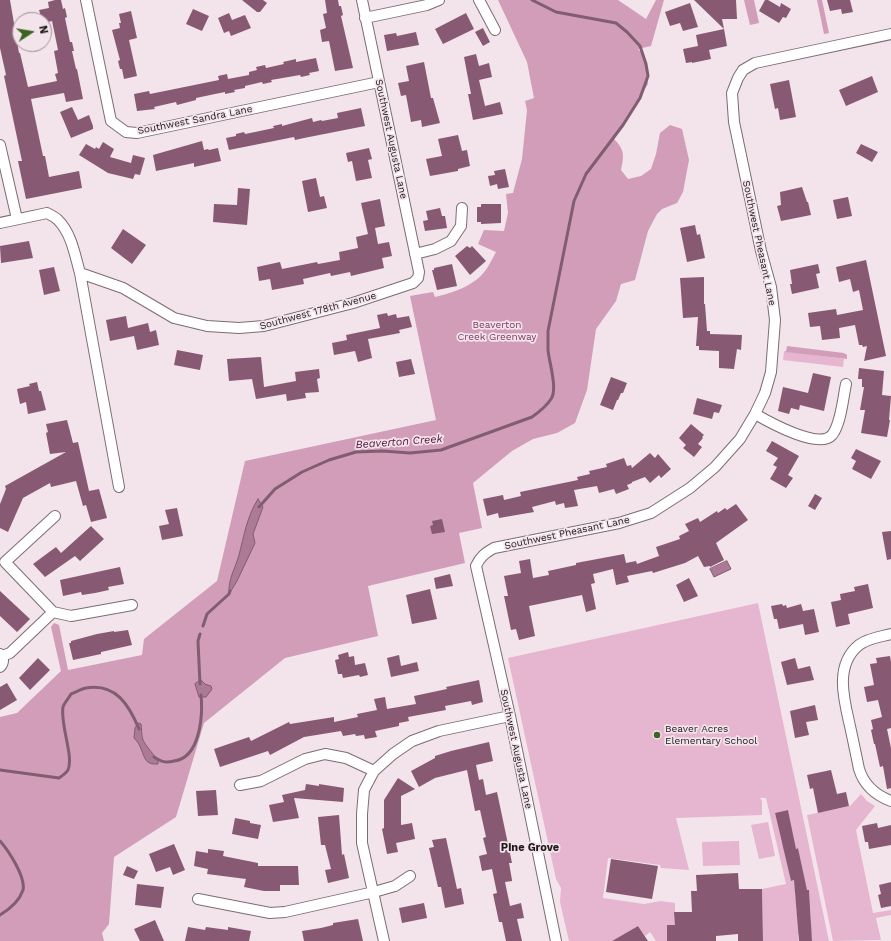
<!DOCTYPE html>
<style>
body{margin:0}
#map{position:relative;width:891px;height:941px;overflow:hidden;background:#f3e3eb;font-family:"Work Sans",sans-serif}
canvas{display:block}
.north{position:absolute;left:12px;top:12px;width:40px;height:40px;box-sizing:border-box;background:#f3e3eb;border:1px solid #9e9298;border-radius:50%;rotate:78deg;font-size:11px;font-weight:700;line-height:16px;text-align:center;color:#1e191b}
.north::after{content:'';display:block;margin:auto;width:14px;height:18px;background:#3b6420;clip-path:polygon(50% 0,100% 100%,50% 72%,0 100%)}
</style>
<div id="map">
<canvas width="891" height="941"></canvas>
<div class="north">N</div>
</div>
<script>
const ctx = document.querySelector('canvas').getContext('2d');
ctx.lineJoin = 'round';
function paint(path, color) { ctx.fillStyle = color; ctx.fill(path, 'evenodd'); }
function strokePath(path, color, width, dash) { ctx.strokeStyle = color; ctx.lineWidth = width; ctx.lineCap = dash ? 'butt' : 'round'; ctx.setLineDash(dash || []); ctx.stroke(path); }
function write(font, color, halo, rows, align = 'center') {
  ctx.font = font + ' "Work Sans",sans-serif'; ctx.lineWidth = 3.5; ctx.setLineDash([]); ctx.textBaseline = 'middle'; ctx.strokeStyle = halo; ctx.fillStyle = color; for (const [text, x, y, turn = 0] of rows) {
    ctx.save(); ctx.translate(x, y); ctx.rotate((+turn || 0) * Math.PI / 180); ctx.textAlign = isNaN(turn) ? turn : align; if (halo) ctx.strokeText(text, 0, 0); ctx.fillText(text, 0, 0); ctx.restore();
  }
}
paint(new Path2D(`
 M784 351 844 359 843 367 783 360Z
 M758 603 829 941H812L811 933 798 934V941H763L762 889 786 884 766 798H760L762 801V815L676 818 689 870 661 868 660 865 608 858 603 898 644 904 661 901 675 903V925H667V941H656L650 932 645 936 638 926 612 941H569L560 902 561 888 556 879 508 658ZM788 810 794 840 782 843 775 813ZM798 848 804 878 791 881 784 851ZM809 890 811 921 798 922 795 891Z
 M861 794 867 801 875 806 856 830 873 913 891 910V915L876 918 881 940 833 941 807 815 850 806Z
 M768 822 775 856 759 859 751 825Z
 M739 841 740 865 703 866 702 842Z`), '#e6b6d0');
paint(new Path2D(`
 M498 0H618L646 19 656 0H664L651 46 638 49 641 52 645 61 648 84 614 139C625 150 624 156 621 170L628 179 641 176 651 169 656 154 660 133 670 125 682 129 689 160 683 192 677 203 662 209 657 214 648 231 635 280 621 284 616 301 596 329 587 390 575 423 557 433 533 439 512 451 473 483 482 528 459 533 465 563 368 586 378 636 285 658 204 723 176 817 114 857 109 924 102 933 104 941H0V717L17 713 61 671 51 627 54 623 59 625 68 670 142 655 144 639 217 581 245 461 436 420 410 296 433 292 435 297C452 293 474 286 485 271 489 266 492 259 496 252L478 244 484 230 504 231 508 213 506 194 513 193 522 159 527 110 525 101 534 98 527 62Z
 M744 0H754L759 23 750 25Z
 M817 0H822L829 33 824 34Z
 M787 346 844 353 847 355V359L786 352Z`), '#d19db9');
const water = new Path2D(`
 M258 499 263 507 253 534 255 543 237 581 229 594C228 579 235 569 239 555 244 536 247 516 258 499Z
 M727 561 731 569 714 577 710 569Z
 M201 680 205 684 211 686 212 689 206 697H199L195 684Z
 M139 723 141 724C142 729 141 734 143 740 144 743 155 757 158 760V764C145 765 145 758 141 749 140 745 137 741 134 738L135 728Z`);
paint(water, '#ac7a96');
strokePath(water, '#815d71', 1);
strokePath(new Path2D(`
 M259 507 275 489 302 472 329 460 356 452 383 451 410 453 441 450 532 417C539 412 546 407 551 399 558 389 549 362 548 350 548 343 548 337 548 331L574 201 586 174 623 125 640 98 648 76 646 64 640 46 627 32 616 23 556 12 532 0
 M203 626 207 614 229 594 230 591
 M200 634 198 641 200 684
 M154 757C162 762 165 763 174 761 200 758 203 716 201 695
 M0 770 59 778C62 776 66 773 68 770 74 756 60 725 63 707 64 703 69 698 71 694 76 692 81 689 86 688 116 683 129 705 139 729
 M0 841C8 850 26 877 23 890 19 902 10 909 0 915`), '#815d71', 3);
paint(new Path2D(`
 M0 0H10L19 53H20L28 87 57 81 55 74 58 73 54 51 58 50 52 21 44 23V20H42L39 10 49 8 48 2 55 0H61L63 9 65 8 67 17 65 18 70 42H72L74 51H72L76 69H77L83 99 66 102 64 93 31 99 43 156H45L49 177 79 171 82 188 26 199 18 161H22L4 76 6 75 0 48Z
 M242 0H263L267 3 260 12H257Z
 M325 0H338L339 6H341L343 15 341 16 353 68 335 71 329 41 322 42 320 30 326 28 323 14 327 13Z
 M694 0H736L737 19H722L724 29Z
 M765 0H768L780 7 781 3 791 9 786 18 783 17 779 23 759 11Z
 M827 0H850L853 12 842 14 841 9 830 11Z
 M690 3 698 27 683 31 680 23 670 26 665 12Z
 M193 9 209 16 202 31 186 24Z
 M131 11 137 38 129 40 137 76 124 79 122 69H120L118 61 120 60 112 30 120 28 119 23H121L119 14Z
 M229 13 232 20 245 15 251 28 231 36 229 31 224 33 218 18Z
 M466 13 474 29 443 44 435 29Z
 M483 28 490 42 483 46 475 32Z
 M724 29 727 46 709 50 711 59 692 63V62L686 63 683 49 698 46 696 35Z
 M416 32 419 45 387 51 384 35 396 33 397 36Z
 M476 54 479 66 489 63 492 77 479 80 485 106 500 102 503 114 473 120 468 94H471L464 57Z
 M316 58 319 71 309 73 310 75 301 77 300 75 271 80 272 82 263 84 262 82 245 86V88L234 90 235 92 225 94V92L215 94 196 98V100L177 105 176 102 154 107 155 109 137 111 134 94 149 91 150 94 219 80 218 76 227 74 228 79 249 75V72L257 70 256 67 265 65 266 68 284 64 283 62 296 59V62Z
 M424 62 431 98H433L440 123 422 127 421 120 411 122 406 95 401 96 398 83 409 81 406 66Z
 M872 76 878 92 846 106 839 90Z
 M789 80 796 117 780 120 778 108 775 109 770 84Z
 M72 107 78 120 89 115 93 126V129L71 138 60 112Z
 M361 108 365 126 304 138 295 140 294 137 229 150 226 138 236 136V134L244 132 245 134 255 132 274 128 273 126 282 124V126L312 118 313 122 321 120 322 121 338 118 337 113Z
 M458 135 462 151 467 150 470 166 458 169V171L430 176 426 159 442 156 438 139Z
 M202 141 204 150 208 149 209 150 218 148 221 161 194 167V163L156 171 153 155Z
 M103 142 114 149 110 157 131 163 133 155 145 158 140 175 135 174 133 179 108 173 79 155 86 144 95 149 96 147 99 149Z
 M861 144 878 152 872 162 856 153Z
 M369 148 372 159 368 160 372 178 356 181 352 161 348 162 346 153Z
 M505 169 509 187 498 189 497 184 490 186 488 176 495 175 494 171Z
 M316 178 320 197 324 196 327 208 308 212 302 181Z
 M802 187 807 202H808L811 215 781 221 777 206 781 205 780 192Z
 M238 188 250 189 247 225 213 222 214 204 237 205Z
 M848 197 852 216 837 219 833 200Z
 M380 199 385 226 375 228 378 244 389 242 392 256 382 258 384 268 351 276 350 272 331 276 330 273 303 279 304 284 272 290 270 279 259 281 257 267 280 262 282 269 317 262 318 264 340 260 339 252 358 248 356 237 368 234 361 203Z
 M481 204H501V223L481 224V222H477V207H481Z
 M440 208 442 216H445L447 228 425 231 423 221 428 220 426 211Z
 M695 225 697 235 700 234 705 258 687 262 680 228Z
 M123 229 146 245 132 264 111 248Z
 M29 241 33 258 1 263 0 246Z
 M467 246 470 248 472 246 486 261 470 275 455 256Z
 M866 260 886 356 864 361 867 346 863 347 862 345H859L855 325 839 328 840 338 822 340 820 326 810 327 808 313 836 309 837 315 863 310 859 290 853 292 850 279 839 282 836 267Z
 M452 264 457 286 437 290 432 270H434V268Z
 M818 264 820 273 816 274 819 288 792 294 790 284H792L790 270Z
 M54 267 60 291 44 295 39 270Z
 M704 277V304H705L707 331H710V334L742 335 741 350 737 349 734 369 719 368V351L699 350V346H696L698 317 683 318 680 278Z
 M387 313 388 316 396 314 397 318 409 316 412 327 399 330 400 333 368 339 372 358 358 362 355 351 334 355 332 343 347 340 346 335 380 328 377 315Z
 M126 316 128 328 148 323 150 332 156 330 159 345 137 350 134 336 110 341 106 320Z
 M177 350 203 355 200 370 174 365Z
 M261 357 264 387 296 381 295 372 319 369 320 378 317 379 319 392 305 393 306 398 287 401 286 394 256 399 252 379 229 381 227 359Z
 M411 359 415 374 399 377 396 362Z
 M859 368 884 371 882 395 891 396 889 420H890L887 437 861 433 865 410H860L864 387H862V379H858Z
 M813 373 831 377 824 411 800 405 799 410 791 408 789 414 778 411 783 387 808 393Z
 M611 377 627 383 623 393H621L618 400H617L613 410 600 405Z
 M37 382 39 391H41L46 410 28 414 26 402 20 404 17 389 30 386 29 384Z
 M697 398 722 405 719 413 714 412 712 419 693 414Z
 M67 420 73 443 78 442 89 491 99 489 107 518 91 522 86 505 83 506 76 481 51 487 50 483 23 498 8 532 0 528V504L6 489 5 486 66 452 50 454 46 433 48 432 46 424Z
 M691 424 704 435 702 437 703 438 698 444 702 447 694 457 683 448 686 445 679 438Z
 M772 441 799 456 788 475 793 478 786 488 770 479 777 467 773 465 778 458 766 451Z
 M856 449 881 461 871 479 852 469 856 461 851 458Z
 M650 453 655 458 658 454 671 469 661 478 659 475 650 483 645 477 632 482V483L627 485 629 489 616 494 614 489 599 493 597 486 574 490 578 506 565 508 564 503 556 505 555 501 532 507 534 512 499 518 498 513 487 516 483 499 503 495 504 500 521 496 520 492 578 480 577 477 590 474 589 471 607 467 606 464 624 458 627 466 631 465 632 468Z
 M815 494 822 498 815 510 808 506Z
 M736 504 748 520 716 543 724 560 710 567V566L704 567 698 556 685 563 653 573 652 571 627 576 629 582 616 585 613 569 593 574 595 583 591 584 596 609 586 612 582 595 529 606 535 636 519 640 516 629 511 630 504 596H508L504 576 521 573 519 561 530 559 533 578 549 575 548 571 576 565V563L624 554 626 563 636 561 637 564 659 556 656 547 680 539 679 536 689 531 685 524 698 518 700 522 717 511 718 513 725 508 727 510Z
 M177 508 183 536 162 540 159 526 169 524 165 510Z
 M442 519 445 532 432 534 430 526 433 525 432 521Z
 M91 526 104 539 80 561 75 556 45 577 33 564 56 547 61 553Z
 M891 531V559L887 560 882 532Z
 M120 567 124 584 108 587 109 590 95 593 82 595 81 592 63 596 60 580Z
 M450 574 453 586 436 589 434 578Z
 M689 578 698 596 684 602 676 585Z
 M868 584 873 608 848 614 850 624 836 627 831 602 841 600 840 594 855 591 854 587Z
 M430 589 437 619 412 624 406 595Z
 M0 591 30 619 17 632 0 616Z
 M782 604 783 606 786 605 787 608 801 604 803 611 814 609 819 632 805 635 803 624 779 629 777 619H774L771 606Z
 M128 630 132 645 101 652V654L73 660 69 643H71V641L97 634 114 631V632Z
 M348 652 349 657 354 656 355 665 365 663 368 675 360 677 359 675 343 678 342 674H338L335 660 339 659 338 655Z
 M399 655 401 666 417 662 419 671 391 677 387 658Z
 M890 656 891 662V728L887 729 891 748V788L887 789 883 766 880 767 875 744H874L871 730 873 729 871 720 882 717 878 700 867 702 864 687 874 685 870 664 877 663 876 658Z
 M38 658 50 670 30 690 19 678Z
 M795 658 798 669 810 666 814 680 787 685 781 662Z
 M479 680 483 702 472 705 471 701 445 706 446 710 408 717 409 721 399 723V726L375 731 377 737 365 739 364 735 356 736 355 734 343 736 341 731 304 737 270 755 268 751 220 767 214 749 249 737 251 741 289 722 290 724 334 717V722L358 717 357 714 377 710 374 699 385 697 387 709 416 704 414 696 447 689 446 687Z
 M7 683 17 700 0 710V687Z
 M815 705 818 720 806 722 809 735 795 738 790 711Z
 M489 742 493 761 476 765 479 780 483 779 486 795 497 792 512 863H509L512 880V881L505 882 510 906 521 903 524 918 517 919 522 941H506L502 922H499L493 894 497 893 492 869 482 871 479 856 487 854 483 838 486 837 480 810 475 811 467 770 435 778 419 787 411 771 435 758V756L451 751Z
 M831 770 837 794 846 792 849 806 818 813 813 788 810 789 807 775Z
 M398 778 415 789 401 796V825L412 823 415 839 396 843 398 852 387 854 382 829 384 828V800Z
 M306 784 319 786V784L344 788 343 802 294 798 299 818 273 822 269 805 284 802 282 795 305 790Z
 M216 790 218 815 198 816 196 791Z
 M788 810 796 849 798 848 807 890H809L812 941H799L794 880 791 881 775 813Z
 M339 815 342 855 344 854 349 878 328 883 325 870 331 869 325 845H321L318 817Z
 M235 818 250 821V823L261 825 258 839 232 834Z
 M877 823 878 828 891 825V845L869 849 868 842H865L862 826Z
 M446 838 457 889 461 888 464 904 445 908 441 887H438L429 848 434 847 432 840Z
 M174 844 185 870 173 875 170 867 156 872 149 854Z
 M208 849 224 851 223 856 258 863V866H298L299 885H280V891H264L244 887 246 879 207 874 208 869 194 866 196 851 208 853Z
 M611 859 658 866 652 899 606 892Z
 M127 866 138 871 134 879 123 875Z
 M738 873 739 889H762L763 941H738V934L716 936V941H667V925H675L674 912H692L691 891H697L696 875Z
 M891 882V906L881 908 878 895 881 894 879 885Z
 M137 884 164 887 161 908 135 905Z
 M424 903 427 918 402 923 399 908Z
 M358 919 363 941H304L302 931 321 928 333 925V923Z
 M155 920 164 941H140L134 929Z
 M638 926 648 941H612Z
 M188 927 205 930 206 927 228 930V927L251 931 249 941H185Z`), '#885973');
const street = new Path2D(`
 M86 0 111 121 126 132 137 133 379 82
 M479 0 495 30
 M365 18 427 5 439 0
 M0 145 17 219
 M0 223 47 213C51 215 55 217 58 220 72 234 75 256 80 273L123 288 174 318 207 326 239 328 264 326 353 303 413 283 418 278 419 272 362 0
 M415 254 435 249 451 241 461 226 462 208
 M80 273 119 487
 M755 414C769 422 819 450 832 435 841 424 843 398 846 384
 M55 516 5 562 53 612 71 616 132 605
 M891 634C880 637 868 638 859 645 834 665 844 700 850 726 853 740 856 754 859 769 864 785 875 795 891 801
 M0 654C4 658 4 663 0 667
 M2 656 10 653 53 612
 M240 785 261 781 305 759 325 754 346 758 374 771
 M198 899 270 913 285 912 374 892 395 886 410 876
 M384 941 362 843V814L364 790 374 771 393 754 412 741 439 731 510 716
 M556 941 510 716 476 566C480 557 485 553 494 548L619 523 651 513 690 488 715 467 740 439 755 414 765 393 771 372 775 320 771 287 761 251 734 122 732 93 738 78 743 70 755 63 891 34`);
strokePath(street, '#7a6d74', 12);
strokePath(street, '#fff', 10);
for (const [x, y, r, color] of [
 [657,735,4,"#3b6420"]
]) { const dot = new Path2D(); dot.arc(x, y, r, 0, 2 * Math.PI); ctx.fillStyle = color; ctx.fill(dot); strokePath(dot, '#f3e3eb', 1.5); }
write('10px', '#1e191b', '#f3e3eb', [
 ["Southwest Sandra Lane",195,120,-11],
 ["Southwest Augusta Lane",391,139,78],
 ["Southwest Pheasant Lane",759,243,78],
 ["Southwest 178th Avenue",318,311,-15],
 ["Southwest Pheasant Lane",567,533,-12],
 ["Southwest Augusta Lane",516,749,78]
]);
write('10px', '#7a3a61', '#f3e3eb', [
 ["Beaverton",497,325],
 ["Creek Greenway",497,337]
]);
write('10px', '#1e191b', '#f3e3eb', [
 ["Beaver Acres",665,729],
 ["Elementary School",665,741]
], 'left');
write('italic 11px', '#51133b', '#f3e3eb', [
 ["Beaverton Creek",399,442,-4]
]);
write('bold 11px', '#1e191b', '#f3e3eb', [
 ["Pine Grove",530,848]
]);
</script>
